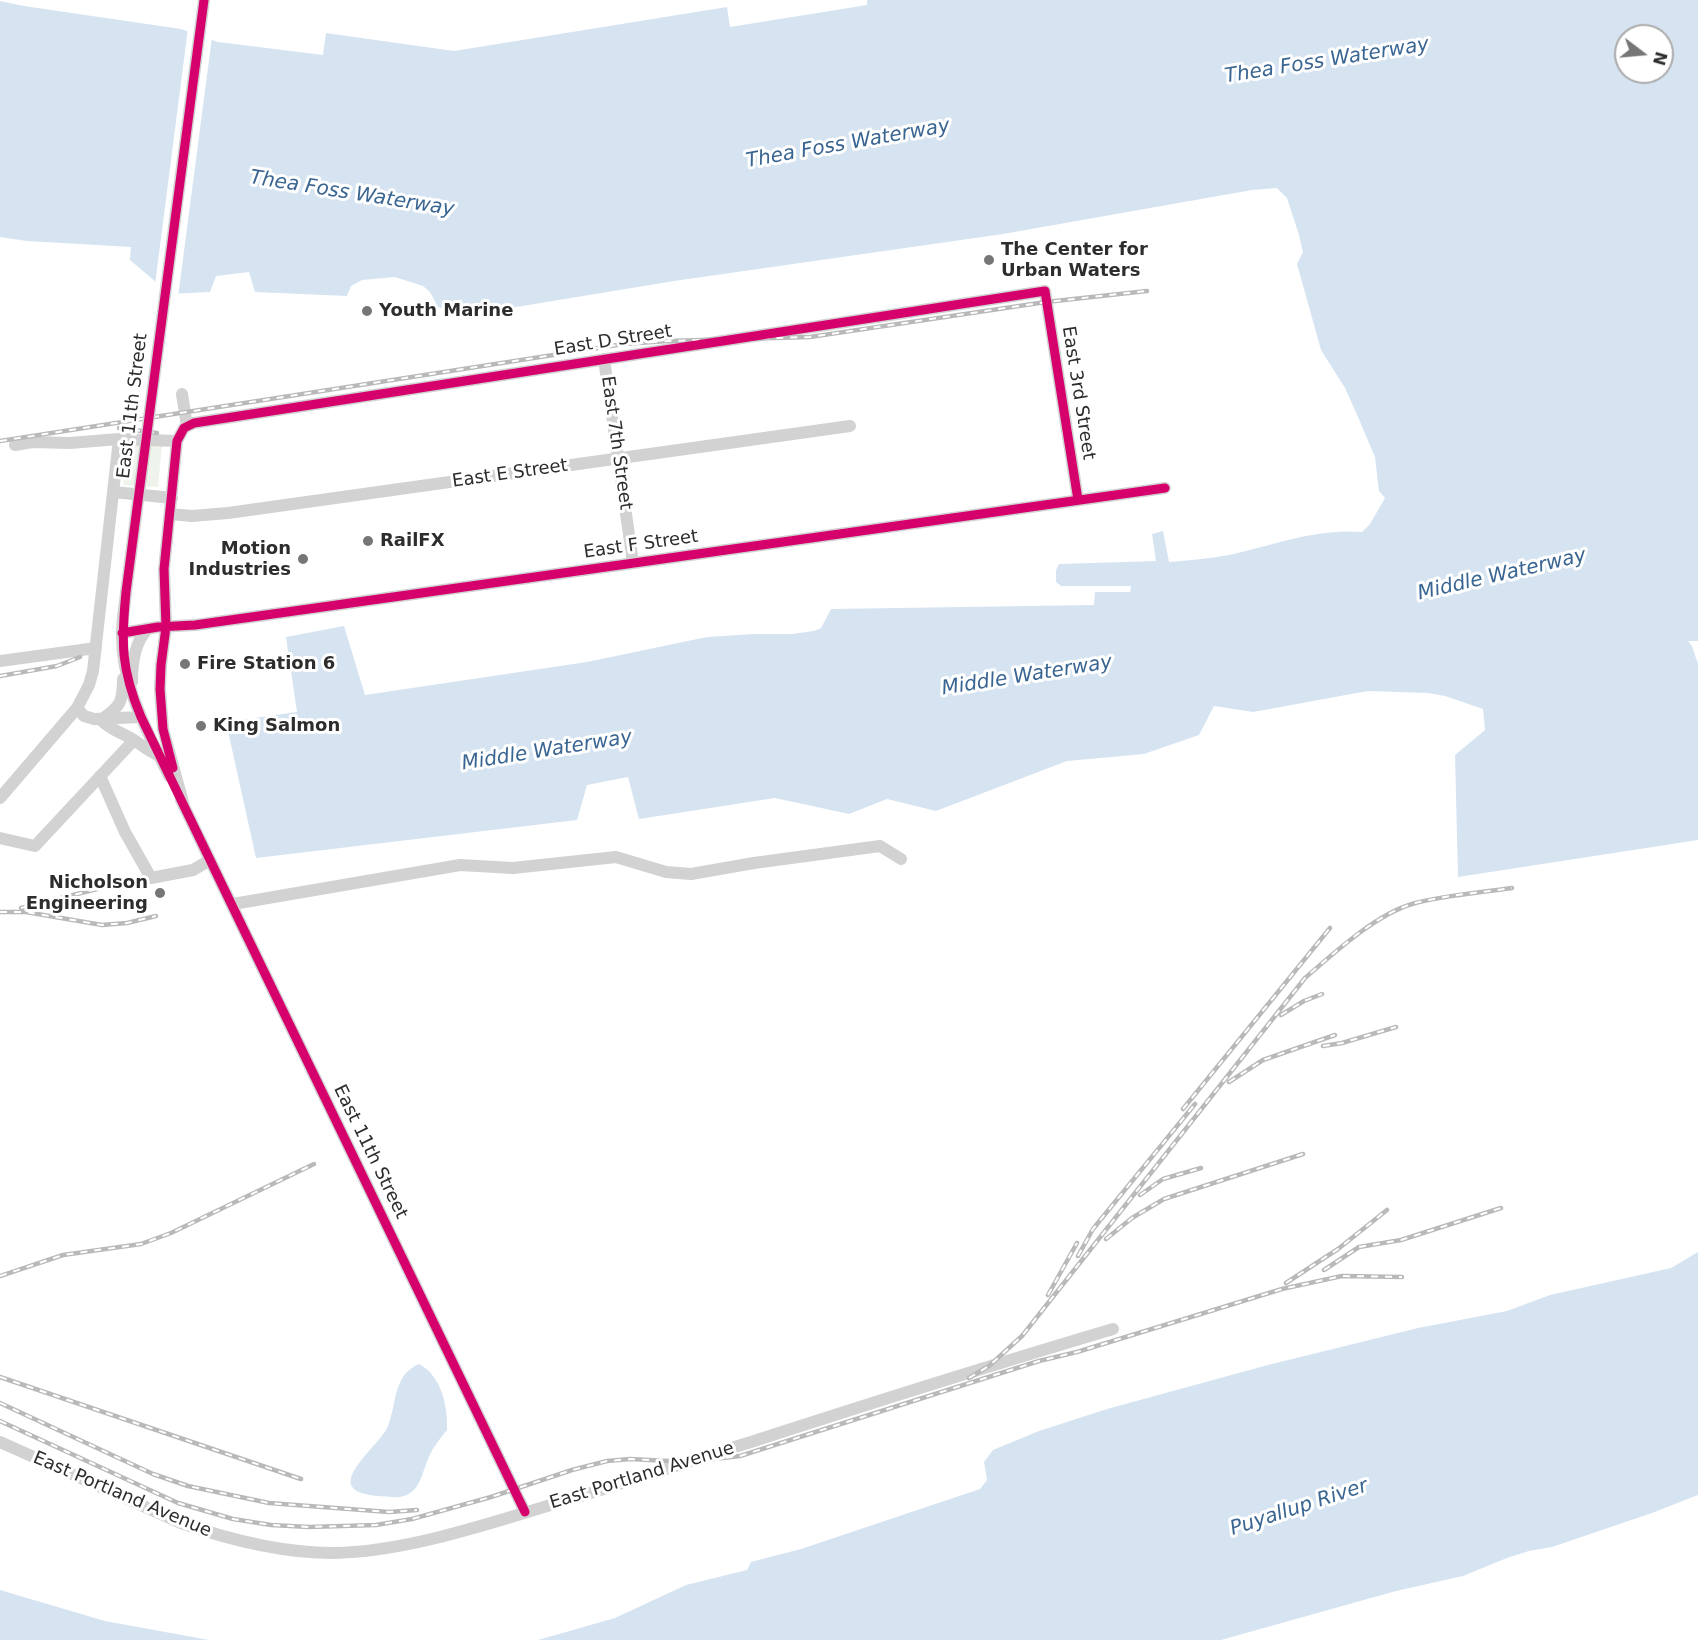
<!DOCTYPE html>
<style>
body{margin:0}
#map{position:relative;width:1698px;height:1640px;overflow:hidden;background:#fff;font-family:"DejaVu Sans",sans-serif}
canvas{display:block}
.north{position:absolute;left:1614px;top:24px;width:60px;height:60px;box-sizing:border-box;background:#fff;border:2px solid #ababab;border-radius:50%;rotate:106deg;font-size:16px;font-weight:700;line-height:24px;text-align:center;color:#2d2d2d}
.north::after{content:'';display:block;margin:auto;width:21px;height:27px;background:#767676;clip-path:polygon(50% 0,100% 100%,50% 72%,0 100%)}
</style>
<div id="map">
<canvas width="1698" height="1640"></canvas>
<div class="north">N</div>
</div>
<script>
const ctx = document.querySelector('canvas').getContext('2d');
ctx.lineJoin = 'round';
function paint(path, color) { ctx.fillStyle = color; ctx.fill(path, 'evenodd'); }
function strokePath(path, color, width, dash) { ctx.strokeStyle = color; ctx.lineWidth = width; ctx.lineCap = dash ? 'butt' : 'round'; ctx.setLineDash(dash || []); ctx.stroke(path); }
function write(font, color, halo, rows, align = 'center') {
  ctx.font = font + ' "DejaVu Sans",sans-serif'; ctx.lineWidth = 6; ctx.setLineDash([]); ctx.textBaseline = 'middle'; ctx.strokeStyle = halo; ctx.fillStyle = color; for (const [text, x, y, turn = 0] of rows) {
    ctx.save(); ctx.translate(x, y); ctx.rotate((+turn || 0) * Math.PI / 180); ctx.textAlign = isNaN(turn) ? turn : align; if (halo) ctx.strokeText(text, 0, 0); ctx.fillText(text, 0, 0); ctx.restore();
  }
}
paint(new Path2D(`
 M132 435 163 436 158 487 123 485Z`), '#eef4eb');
paint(new Path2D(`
 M867 0H1698V641H1688L1692 646 1698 664V840L1458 877 1455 755 1485 730 1483 709 1445 696 1428 693 1368 691 1253 712 1214 706 1199 735 1144 754 1067 761 936 811 887 799 849 814 775 798 639 819 628 777 587 785 577 820 256 858 226 722 297 712 286 637 344 626 365 695 587 662 707 637 755 634H792L814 631 821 628 831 609 1094 605 1095 592H1130L1131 586H1061L1056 582V570L1059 564 1156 561 1152 534 1163 531 1169 562C1189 560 1209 559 1229 555 1274 545 1316 528 1362 532L1370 524 1385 498 1379 491 1375 457 1358 417 1345 388 1321 350 1297 264 1303 252 1299 235 1287 198 1277 188 1252 190 1003 234 674 281 468 315 438 307 430 292 423 286 395 277 362 280 351 286 347 296 255 292 249 272 216 276 210 292 170 294 130 260 131 247 27 241 0 237V1L24 6 181 29 218 42 323 55 326 33 454 51 727 7 730 27 867 5ZM1626 36H1662V72H1626Z
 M1698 1252V1495L1652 1513 1552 1547 1529 1551 1507 1558 1463 1576 1396 1591 1221 1640H538L615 1618 686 1585 747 1570 751 1562 801 1549 980 1489 987 1480 984 1462 993 1450 1039 1431 1107 1409 1268 1365 1418 1328 1507 1311 1550 1295 1671 1268Z
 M419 1364C442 1376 448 1407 447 1430 440 1439 433 1447 429 1457 423 1469 422 1485 410 1493 401 1500 388 1496 378 1496 315 1491 380 1447 388 1426 397 1403 393 1375 419 1364Z
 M0 1590 105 1621 209 1640H0Z`), '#d6e4f2');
paint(new Path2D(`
 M188 28 212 37 178 297H169L155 285Z`), '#fff');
strokePath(new Path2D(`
 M179 189 204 0
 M604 359 633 563
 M182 394 187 426
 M15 445 32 442 70 443 119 439 177 441
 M114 492 172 498
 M170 514 192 516 228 513 850 426
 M126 592C125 605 122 619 122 633 121 685 147 730 169 776
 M122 633 158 627 195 625 1165 488
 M0 661 96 648
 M132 682C132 664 134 643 147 630
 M77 708 84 716 94 719 141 717
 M102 719C120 707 123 702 123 679
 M101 720C114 732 121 732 134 740 143 746 150 752 160 756
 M100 776 125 832 151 878 193 870 210 860
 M0 798 77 708 89 685 93 671 119 439
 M181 800 525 1512
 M184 806 163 729 160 689 161 665 166 627 164 569 177 441 184 428 194 423 1045 291 1078 500
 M0 838 35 846 134 740
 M233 904 460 865 513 868 616 857 666 872 691 874 754 863 880 846 901 859
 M0 1442 181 1523C230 1540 281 1553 333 1553 413 1552 507 1517 584 1495 640 1478 695 1459 751 1442 871 1403 992 1365 1113 1329`), '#d2d2d2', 12);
const rail = new Path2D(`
 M119 428 157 433
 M0 441 624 344 667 341 810 337 1046 302 1147 291
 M0 676 57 666 80 657
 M21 908 101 888
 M0 912H26L102 925 127 923 156 916
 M1281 1015 1304 1001 1322 994
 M1323 1046 1342 1043 1396 1027
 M1229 1082 1263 1060 1335 1035
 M1183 1109 1330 928
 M1140 1195 1163 1179 1201 1168
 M1106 1239 1132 1218 1164 1199 1303 1154
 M1078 1256 1093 1229 1195 1104
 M1324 1270 1359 1247 1401 1240 1501 1208
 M0 1276 63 1255 141 1244 171 1233 314 1164
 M1286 1283 1338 1249 1387 1210
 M1048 1295 1077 1243
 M0 1377 301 1479
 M969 1378 989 1366 1022 1336 1305 978C1334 953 1375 915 1412 904 1444 895 1479 893 1512 888
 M0 1403 153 1474 188 1486 269 1503 389 1512 417 1510
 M0 1421 178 1503 233 1519 271 1525 309 1527 376 1525 412 1519 491 1497 572 1470 607 1461 630 1459 688 1462 740 1456 1039 1361 1077 1352 1282 1289 1342 1276 1402 1277`);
strokePath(rail, '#b9b9b9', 4.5);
strokePath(rail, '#fff', 2, [7]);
strokePath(new Path2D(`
 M126 592 179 189`), '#d2d2d2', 12);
strokePath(new Path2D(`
 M204 0 126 592C121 643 121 669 141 717L525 1512
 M122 633 158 627 195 625 1165 488
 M173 768 163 729 160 689 161 665 166 627 164 569 177 441 184 428 194 423 1045 291 1078 500`), '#d6006c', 9);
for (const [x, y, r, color] of [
 [989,260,6,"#767676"],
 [367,311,6,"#767676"],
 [368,541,6,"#767676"],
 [303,559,6,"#767676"],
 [185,664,6,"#767676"],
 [201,726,6,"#767676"],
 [160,893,6,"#767676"]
]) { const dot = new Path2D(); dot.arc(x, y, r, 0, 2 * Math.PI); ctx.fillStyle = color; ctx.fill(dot); strokePath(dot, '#fff', 2); }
write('bold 18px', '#2d2d2d', '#fff', [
 ["The Center for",1001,250],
 ["Urban Waters",1001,271],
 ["Youth Marine",379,311],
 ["RailFX",380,541],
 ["Motion",291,549,"right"],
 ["Industries",291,570,"right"],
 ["Fire Station 6",197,664],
 ["King Salmon",213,726],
 ["Nicholson",148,883,"right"],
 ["Engineering",148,904,"right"]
], 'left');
write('18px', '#2d2d2d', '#fff', [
 ["East D Street",613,341,-9],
 ["East 3rd Street",1078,393,81],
 ["East 11th Street",133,406,-83],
 ["East 7th Street",616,443,82],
 ["East E Street",510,474,-8],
 ["East F Street",641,545,-8],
 ["East 11th Street",370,1152,64],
 ["East Portland Avenue",642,1476,-17],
 ["East Portland Avenue",122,1495,23]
]);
write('italic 20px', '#396592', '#fff', [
 ["Thea Foss Waterway",1327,61,-9],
 ["Thea Foss Waterway",848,144,-10],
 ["Thea Foss Waterway",352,194,9],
 ["Middle Waterway",1502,575,-13],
 ["Middle Waterway",1027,676,-9],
 ["Middle Waterway",547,751,-9],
 ["Puyallup River",1299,1508,-18]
]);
</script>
